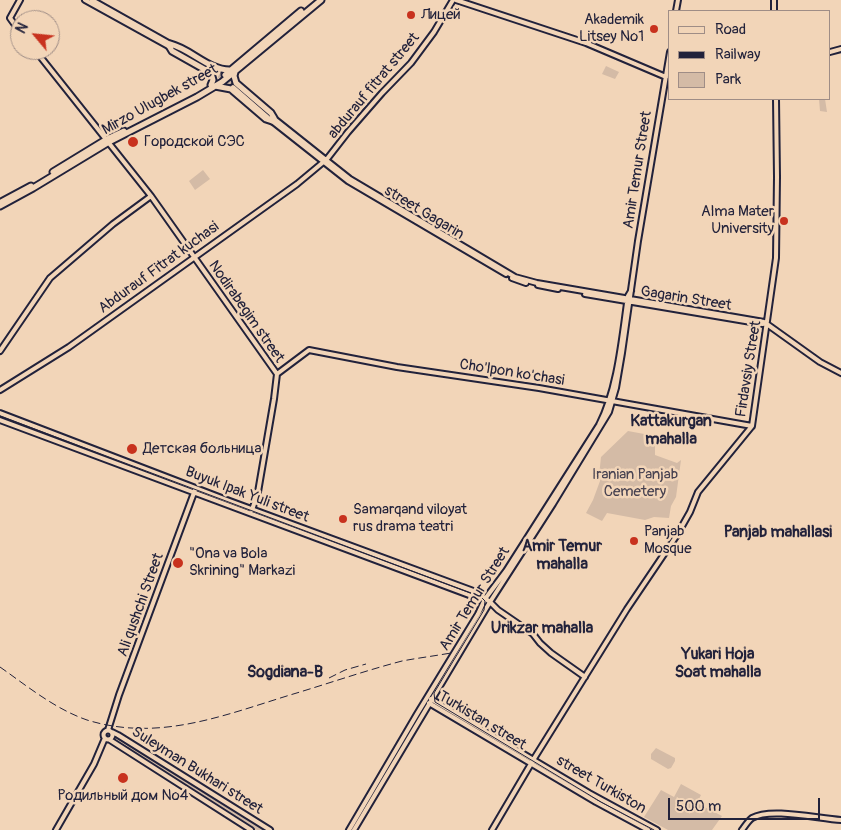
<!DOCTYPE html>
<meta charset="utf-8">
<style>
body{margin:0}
#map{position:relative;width:841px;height:830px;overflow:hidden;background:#f2d5b8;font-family:Pangolin,sans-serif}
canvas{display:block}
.legend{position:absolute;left:668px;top:10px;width:162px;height:90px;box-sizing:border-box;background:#f2d5b8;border:1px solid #9f8d86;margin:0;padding:6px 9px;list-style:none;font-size:15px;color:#22223b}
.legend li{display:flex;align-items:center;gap:10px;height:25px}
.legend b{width:25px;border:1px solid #9f8d86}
.north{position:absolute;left:10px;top:10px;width:50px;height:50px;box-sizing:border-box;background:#f2d5b8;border:1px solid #9f8d86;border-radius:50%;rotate:298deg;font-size:14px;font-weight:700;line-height:20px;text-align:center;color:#22223b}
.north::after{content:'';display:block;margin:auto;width:18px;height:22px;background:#c8321e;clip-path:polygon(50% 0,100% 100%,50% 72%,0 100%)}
.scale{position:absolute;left:668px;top:798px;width:152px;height:22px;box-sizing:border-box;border:2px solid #22223b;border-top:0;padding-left:6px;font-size:15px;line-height:18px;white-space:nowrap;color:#22223b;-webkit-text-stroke:4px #f2d5b8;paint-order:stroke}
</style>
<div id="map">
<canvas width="841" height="830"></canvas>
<ul class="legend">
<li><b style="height:6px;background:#f2d5b8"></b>Road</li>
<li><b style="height:6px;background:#22223b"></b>Railway</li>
<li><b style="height:14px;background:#d4bba6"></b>Park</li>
</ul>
<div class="north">N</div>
<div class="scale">500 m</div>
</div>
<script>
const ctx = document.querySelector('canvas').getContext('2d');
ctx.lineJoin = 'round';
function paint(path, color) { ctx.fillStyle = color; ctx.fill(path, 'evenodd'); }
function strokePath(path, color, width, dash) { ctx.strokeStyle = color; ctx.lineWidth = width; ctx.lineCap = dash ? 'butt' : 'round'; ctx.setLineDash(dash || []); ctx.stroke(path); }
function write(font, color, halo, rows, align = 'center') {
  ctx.font = font + ' Pangolin,sans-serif'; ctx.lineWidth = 5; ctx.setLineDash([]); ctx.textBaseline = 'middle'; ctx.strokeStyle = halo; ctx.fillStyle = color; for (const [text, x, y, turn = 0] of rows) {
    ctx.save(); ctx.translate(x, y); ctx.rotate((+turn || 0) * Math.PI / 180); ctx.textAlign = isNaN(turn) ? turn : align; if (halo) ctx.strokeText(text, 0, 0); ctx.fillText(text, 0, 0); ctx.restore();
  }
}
paint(new Path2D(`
 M606 66 619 72 615 79 602 74Z
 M819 99H825L827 112 820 111Z
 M203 170 210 179 195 190 189 181Z
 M628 431 655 436V455L677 463 681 460 676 497 671 506 669 518 654 517 645 520 607 513 602 521 586 513 593 500 600 481 599 476 601 457Z
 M130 744 267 830H257L127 748Z
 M656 748 675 758V761L671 768 668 769 651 759V754Z
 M681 784 701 795 697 803 722 816 712 830H668L644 817 661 790 674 797Z`), '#d4bba6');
strokePath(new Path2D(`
 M215 70 235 85
 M214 72 232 86`), '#c8b19f', 4, [4, 2]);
const secondary = new Path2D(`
 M85 0 170 47
 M92 0 172 45
 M456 0 586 43 666 77
 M774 0V11
 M676 11 678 0
 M20 32 10 18 20 0
 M35 50 151 196 277 374
 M830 52 841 49
 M233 87 272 121 348 181 506 274
 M272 117 350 179 515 277 537 283 764 322 820 362 841 373
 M512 278 526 283
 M538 285 558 289
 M585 294 763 324
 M0 351 50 278 113 224 151 196
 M277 374 309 350 397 367 539 388 752 426
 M0 390 69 347 297 184 327 159 348 132 382 93 411 63 434 32 453 0
 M0 413 227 500 476 592 490 602 498 610 533 634 540 643 551 653 585 677
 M0 420 477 598 485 599
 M252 510 258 492 274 399 277 374
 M431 699 589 793 657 830
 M429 703 596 802 648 830
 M108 730 119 695 195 490
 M103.5 735a4.5 4.5 0 1 1 9 0a4.5 4.5 0 1 1-9 0Z
 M112 732 118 735 270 830
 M110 740 251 830
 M56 830 94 764 105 738
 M349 830 417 714 478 614 485 599 506 571 599 425C618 388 622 337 628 296L631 291
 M354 830 490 602 553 504 609 412 616 388 622 353 638 241 670 52
 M492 830 535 757 627 609 677 535 690 512 698 492 752 426 776 258 777 177 776 99
 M742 830C745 826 748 821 752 818 771 807 819 819 841 820`);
const primary = new Path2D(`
 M170 44C191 49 209 71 231 70
 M169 46 172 51 211 73 213 80 211 85
 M235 72 234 76 236 83 271 113 274 118
 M225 75 301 11
 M215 86 231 89 266 119 272 121
 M53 172 107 139 124 131
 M1 202 31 186
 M0 206 33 188 109 142 197 97 222 82 321 0`);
strokePath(secondary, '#22223b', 8);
strokePath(primary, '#22223b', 9);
strokePath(secondary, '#f2d5b8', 4);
strokePath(primary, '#f2d5b8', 5);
strokePath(new Path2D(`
 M0 416 481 597 485 601 484 610 434 693 435 702 601 802 654 830`), '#22223b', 1);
strokePath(new Path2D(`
 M0 667C27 686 55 709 87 720 158 742 222 716 290 695 327 684 364 671 402 661 418 658 434 656 451 653
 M329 678 345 670 366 664`), '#22223b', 1, [8, 4]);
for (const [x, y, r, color] of [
 [411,15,5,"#c8321e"],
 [654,29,5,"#c8321e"],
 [133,142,6,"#c8321e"],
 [784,221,5,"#c8321e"],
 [132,449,6,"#c8321e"],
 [343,519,5,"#c8321e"],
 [634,541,5,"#c8321e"],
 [178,563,6,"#c8321e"],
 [123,778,6,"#c8321e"]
]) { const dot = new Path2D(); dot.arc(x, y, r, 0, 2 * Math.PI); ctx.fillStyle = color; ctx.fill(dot); strokePath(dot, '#f2d5b8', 2); }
write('15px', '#22223b', '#f2d5b8', [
 ["Лицей",421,15],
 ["Akademik",644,20,"right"],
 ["Litsey №1",644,37,"right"],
 ["Городской СЭС",144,142],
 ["Alma Mater",774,212,"right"],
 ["University",774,229,"right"],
 ["Детская больница",143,449],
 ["Samarqand viloyat",353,510],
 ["rus drama teatri",353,527],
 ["Panjab",644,532],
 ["Mosque",644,549],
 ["\"Ona va Bola",189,554],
 ["Skrining\" Markazi",189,571],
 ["Родильный дом №4",123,796,"center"]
], 'left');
write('15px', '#22223b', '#f2d5b8', [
 ["abdurauf fitrat street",374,86,-50],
 ["Mirzo Ulugbek street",160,100,-29],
 ["Amir Temur Street",638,170,-81],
 ["street Gagarin",424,213,31],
 ["Abdurauf Fitrat kuchasi",159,268,-36],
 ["Gagarin Street",686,299,9],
 ["Nodirabegim street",246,312,55],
 ["Firdavsiy Street",749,369,-81],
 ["Cho'lpon ko'chasi",512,373,9],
 ["Buyuk Ipak Yuli street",247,495,21],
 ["Amir Temur Street",475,599,-58],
 ["Ali qushchi Street",141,605,-70],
 ["Turkistan street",482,721,31],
 ["Suleyman Bukhari street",197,771,32],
 ["street Turkiston",601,785,30]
]);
write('15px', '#464150', '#f2d5b8', [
 ["Iranian Panjab",635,475],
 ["Cemetery",635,492]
]);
write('bold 16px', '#22223b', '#f2d5b8', [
 ["Kattakurgan",671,422],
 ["mahalla",671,440],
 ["Panjab mahallasi",778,533],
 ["Amir Temur",562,547],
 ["mahalla",562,565],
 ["Urikzar mahalla",542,629],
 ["Yukari Hoja",718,655],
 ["Soat mahalla",718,673],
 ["Sogdiana-B",285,673]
]);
</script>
